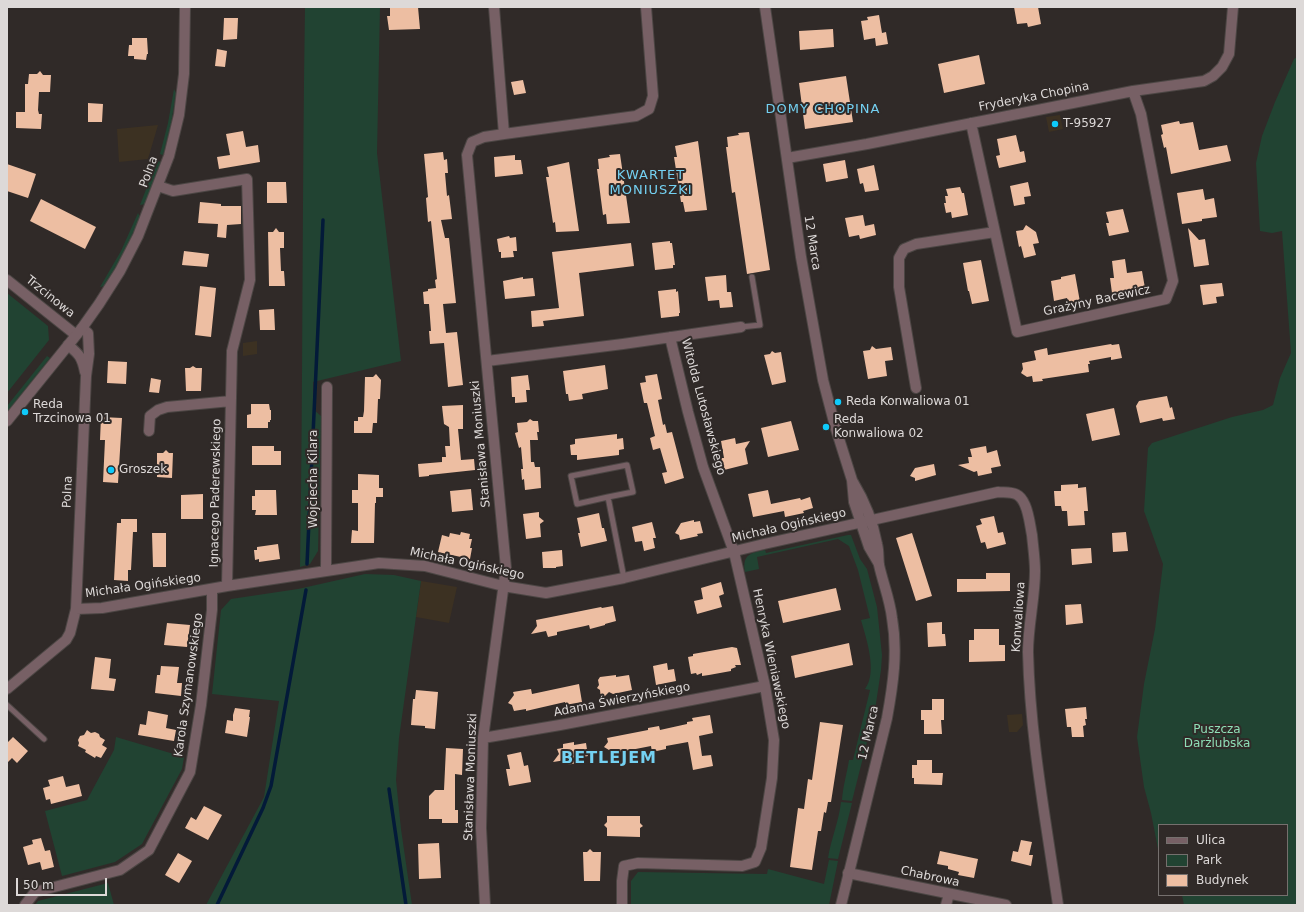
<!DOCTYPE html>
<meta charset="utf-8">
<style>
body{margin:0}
#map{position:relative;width:1304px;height:912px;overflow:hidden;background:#302a28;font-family:"DejaVu Sans",sans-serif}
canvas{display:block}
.frame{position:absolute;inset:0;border:8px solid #ddd9d8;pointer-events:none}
.legend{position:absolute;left:1158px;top:824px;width:130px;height:72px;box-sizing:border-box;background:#302a28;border:1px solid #75706e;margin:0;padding:5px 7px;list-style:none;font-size:12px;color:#ddd9d8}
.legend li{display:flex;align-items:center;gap:8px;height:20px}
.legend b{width:20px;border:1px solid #75706e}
.scale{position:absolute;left:16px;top:878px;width:91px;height:18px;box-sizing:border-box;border:2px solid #ddd9d8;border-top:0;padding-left:5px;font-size:12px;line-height:14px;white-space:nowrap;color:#ddd9d8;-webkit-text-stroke:3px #302a28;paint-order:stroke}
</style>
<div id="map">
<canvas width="1304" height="912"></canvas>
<div class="frame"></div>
<ul class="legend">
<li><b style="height:5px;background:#776065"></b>Ulica</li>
<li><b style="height:11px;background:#214332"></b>Park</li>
<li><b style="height:11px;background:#edbea2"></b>Budynek</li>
</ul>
<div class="scale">50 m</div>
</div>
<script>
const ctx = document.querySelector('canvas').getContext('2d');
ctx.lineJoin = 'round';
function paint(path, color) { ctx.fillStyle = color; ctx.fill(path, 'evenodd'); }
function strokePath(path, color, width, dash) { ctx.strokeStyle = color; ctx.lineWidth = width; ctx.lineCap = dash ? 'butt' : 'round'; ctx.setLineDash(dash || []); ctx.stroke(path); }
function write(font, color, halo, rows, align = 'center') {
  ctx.font = font + ' "DejaVu Sans",sans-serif'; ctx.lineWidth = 4; ctx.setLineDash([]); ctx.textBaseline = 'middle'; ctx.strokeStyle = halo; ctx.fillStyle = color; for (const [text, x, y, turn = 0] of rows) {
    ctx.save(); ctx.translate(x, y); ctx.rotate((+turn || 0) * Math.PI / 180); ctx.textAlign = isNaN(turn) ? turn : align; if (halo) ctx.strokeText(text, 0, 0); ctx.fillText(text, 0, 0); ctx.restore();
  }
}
paint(new Path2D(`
 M1060 115 1063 129 1049 132 1046 117Z
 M158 125 148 159 119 162 117 129Z
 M257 341V354L243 356V343Z
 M421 581 457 587 449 623 416 617Z
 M1022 714 1023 725 1017 732H1009L1007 715Z`), '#3c3122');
paint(new Path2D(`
 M305 7H380L377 153 401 361 313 382V409L321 416 318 551 310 564 300 567C303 380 302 194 305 7Z
 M1297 57V905H1184L1182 895H1287V825H1159V854L1151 813 1144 787 1137 737 1144 684 1155 629 1163 564 1144 511 1148 448 1152 443 1232 417 1263 410 1273 405 1280 378 1291 353 1282 231 1272 233 1260 231 1256 163 1262 136 1275 102 1294 59Z
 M174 89 176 93 171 124 163 155 160 154 168 123Z
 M157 161 161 162 145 204 140 205Z
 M138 213 140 217 124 253 105 286 100 287 121 251Z
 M7 293 48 326 49 340 7 393Z
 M47 356 50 358 7 412V406Z
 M848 535H851L860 559 867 569 877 607 882 655 881 670 875 710 852 801 842 800C843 786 847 773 849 760H853L870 690 865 689C878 672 866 638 861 620L870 618 858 570 849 546 838 539 757 557 759 569 745 572C742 554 751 553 765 550L766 553Z
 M365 574 394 575 421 581 399 738 396 780 401 829 412 905H206L264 797 279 701 212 694 221 610 231 599 298 589Z
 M116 737 184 757 182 769 142 844 115 862 62 876 45 811 87 800 114 750Z
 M841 802 852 803 838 859 828 858C831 839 839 821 841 802Z
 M829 860 838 861 829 905H631V881L638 872 767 874 768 869 824 884Z
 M108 883 114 905H35L38 901Z`), '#214332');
strokePath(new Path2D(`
 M307 564 323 220
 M389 789 406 905
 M217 905 263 808 271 786 306 590`), '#031a39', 3.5);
paint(new Path2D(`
 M406 7H418L420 29 389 30 387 16H390V8Z
 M1014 7H1038L1041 24 1028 27 1027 23 1017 24Z
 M879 15 882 33 886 32 888 44 876 46 875 38 864 40 861 21 868 20 867 17Z
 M224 18H238L237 39 223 40Z
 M833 29 834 47 800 50 799 31Z
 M132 38H147L148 54H147L146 60 134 59V56H128L129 45H132Z
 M217 49 227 51 225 67 215 66Z
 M979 55 985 84 944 93 938 64Z
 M40 71 43 75H51L50 92H39L38 110 39 114H42L41 129 16 128V112H25V84H28L29 74H37Z
 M846 76 853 122 805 129 799 83Z
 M523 80 526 93 514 95 511 82Z
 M88 103 103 104 102 122H88Z
 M1179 121 1180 124 1193 122 1199 150 1227 145 1231 161 1171 174 1166 147 1164 148 1161 135 1163 134 1161 125Z
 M243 131 246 147 258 145 260 162 219 169 217 157 230 155 226 134Z
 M749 132 770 270 747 274 735 192 732 193 726 147H728L727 137 739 135 738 133Z
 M1016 135 1020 152 1024 151 1026 162 999 168 996 156 1000 155 997 139Z
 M698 141 707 210 685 212 683 202H681L674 157H677L675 146Z
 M443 152 444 160 447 159 448 173H445L447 196 449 195 452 219 441 220 445 238H449L456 303 443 304 446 333 457 332 463 385 448 387 444 343 430 344 429 331H431L429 304H424L423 292 428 291V289L436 288 435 280 437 279 431 221 428 222 426 198 428 197 424 154Z
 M620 154 630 223 607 224 606 214 603 215 597 169H599L598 159 610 157 609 155Z
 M515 155V160H521L523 174 495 177 494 157Z
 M845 160 848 178 826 182 823 164Z
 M569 162 579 231 556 232 555 222 553 223 546 177H549L547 167Z
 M7 164 36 174 28 198 7 191Z
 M874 165 879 190 865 192 863 183 860 184 857 169Z
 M267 182H286L287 203H267Z
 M1028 182 1031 196 1024 197 1025 204 1014 206 1010 186Z
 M960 187 962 193H964L968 215 952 218 951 212 946 213 944 203H946L945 196H948L946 189Z
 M1203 189 1205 200 1214 198 1217 217 1202 219V221L1182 224 1177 193Z
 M41 199 96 227 85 249 30 221Z
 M200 202 221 204V206H241V224L227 225 226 238 217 237 218 224 198 223Z
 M1123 209 1129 232 1109 236 1106 223H1109L1106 212Z
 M863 215 865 226 874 224 876 235 860 239 859 235 849 237 845 218Z
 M1026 225 1036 232 1039 243 1033 244 1036 255 1024 258 1021 246 1019 247 1016 231 1023 230Z
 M276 228 279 232H284V248H280L281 271H284L285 286H269L268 232H273Z
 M1188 228 1199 240 1205 239 1209 265 1194 267Z
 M509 236 510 238 516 237 517 251H513L514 257 501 258V252H499L497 239Z
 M670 241V243H672L675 265H673V268L655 270 652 243Z
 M631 243 634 266 579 273 584 316 543 321 544 326 532 327 531 311 559 308 552 252Z
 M184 251 209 254 207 267 182 265Z
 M1125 259 1127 273 1142 271 1145 288 1112 293 1110 278H1114L1112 261Z
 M981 260 989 301 972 304 969 291H968L963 263Z
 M1075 274 1080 302 1069 304 1067 298 1054 301 1051 281 1061 279V277Z
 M726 275 727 292H731L733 307 720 308 719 300 708 301 705 277Z
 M523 277V279L533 278 535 296 505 299 503 281Z
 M1222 283 1224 296 1216 297 1217 303 1203 305 1200 285Z
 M200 286 216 288 211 337 195 335Z
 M676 289V292L678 291 680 313H679V316L661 318 658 291Z
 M274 309 275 330H260L259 310Z
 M1111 344 1112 345 1119 344 1122 358 1111 360V357L1089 361 1090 364H1088L1089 372 1042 379 1043 381 1033 382 1032 376 1027 377 1021 373 1023 369 1022 363 1036 360 1034 351 1047 348 1048 355Z
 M872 346 876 349 891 347 893 360 885 361 887 376 868 379 863 351 870 350Z
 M772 351 775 353 781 352 786 382 772 385 764 355 770 354Z
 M108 361 127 362 126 384 107 383Z
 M605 365 608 389 582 394 583 399 569 401 568 394H566L563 371Z
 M193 366 196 368H202L201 391H186L185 368H190Z
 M376 374 381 380 380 399H378L377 423H373L372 433H354V421H358V417H363L364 411 365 377H373Z
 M657 374 662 399 658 400 663 425 665 424 667 433 672 432 684 478 665 484 662 473 667 472 660 448 653 450 650 438 655 436 647 403H644L640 383 646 382 645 376Z
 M528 375 530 390H526L527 402 515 403V397H512L511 377Z
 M151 378 161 380 159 393 149 392Z
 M1167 396 1170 408 1172 407 1175 419 1163 421 1162 418 1140 423 1136 406 1139 401Z
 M251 404H269L270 410H271V420H270V422H268V428H247V415L251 414Z
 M463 405V429H458L461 460 474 459 475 470 429 475V476L419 477 418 464 442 462V457H446L445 446H450L449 427 444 424 442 406Z
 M1114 408 1120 435 1092 441 1086 414Z
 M101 417 122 418 118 483 103 482 105 440H100Z
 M530 419 533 421H538L539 432H537L538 440H530L531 462H534L535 467H540L541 488 525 490 524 479 522 480 521 469H523L521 447 519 448 515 433 518 432 517 423 527 422Z
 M791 421 799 450 768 457 761 428Z
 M617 434V439L623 438 624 449 619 450V455L577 460V455H571L570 445 575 444V439Z
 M735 438 736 444 750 441 745 449 748 464 724 470 721 458H724L721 441Z
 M252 446H274V451H281V465H252Z
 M986 446 987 453 997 450 1000 463 1001 466 991 468 992 473 978 476 977 471 974 472 958 465 969 463 968 457H972L970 449Z
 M166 450 169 453H173L172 478 157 477V453H163Z
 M934 464 936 475 915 481V478L910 476 915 468Z
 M358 474 379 475V488H383V497H376V503H375L374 543H351L352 530 358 531V503H352V490H358Z
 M1078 484V488L1086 487 1088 511H1084L1085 525 1068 526 1067 511H1062L1061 506H1055L1054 491H1061V485Z
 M471 489 473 510 452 512 450 491Z
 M255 490H276L277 515H255L256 510H252V496H255Z
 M768 490 771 504 800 498 801 500 810 497 813 508 803 511 804 513 785 517 784 511 753 517 748 494Z
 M203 494V519H181V495Z
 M539 512V517L544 521 540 524 541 537 526 539 523 514Z
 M599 513 602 528H604L607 541 581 547 578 533H580L577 518Z
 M994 516 998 533 1003 532 1006 544 987 549 985 542 981 543 976 526 982 524 980 519Z
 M121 519H137V532H133L131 570H128V581L114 580 117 523H121Z
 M694 520V522L700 521 703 533 697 534 698 536 680 540 679 535 675 533 681 523Z
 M652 522 656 538H653L655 548 644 551 642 541 635 542 632 527Z
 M461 532 470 534 469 539H472L470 548H472L470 559 438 552 442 535 449 537 450 533 460 535Z
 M1126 532 1128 551 1113 552 1112 533Z
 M152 533H166V567H153Z
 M912 533 932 596 916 601 896 538Z
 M278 544 280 559 259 562V559L255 560 254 550H257V547Z
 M1091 548 1092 563 1072 565 1071 549Z
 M562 550 563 566 556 567V568H543L542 552Z
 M986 573H1010V591L957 592V579H986Z
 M721 582 724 594 719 596 722 607 697 614 694 601 703 599 701 588Z
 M836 588 841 610 783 623 778 601Z
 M1081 604 1083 623 1066 625 1065 605Z
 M613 606 616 621 605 624V625L590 629 589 625 585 626 557 632V635L548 637 546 631 531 634 537 626 536 620 601 607 602 608Z
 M942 622V634H945L946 646 928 647 927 623Z
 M167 623 190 625 187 647 164 645Z
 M974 629H999V645H1005V661L969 662V640H974Z
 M849 643 853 665 795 678 791 656Z
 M732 647 737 648 741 665H735L736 667 731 669V671L709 675 702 676V673L697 675 696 673 691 674 688 657 693 656V654Z
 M95 657 111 659 109 678 116 679 114 691 91 689Z
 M667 663 668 670 674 669 676 681 656 685 653 666Z
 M161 666 179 667 177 683H182L181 696 155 693 157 675H160Z
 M616 675V677L629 675 632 690 613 694 609 692 601 700 600 690 597 688 599 685 598 680 600 677Z
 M579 684 582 702 565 705V702L526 711V709L514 711 512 705 508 703 514 695 513 692 531 689 532 694Z
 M416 690 438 692 435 729 425 728V726L411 725 413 699H415Z
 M932 699H944V720H941L942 734H924V720H921V710H932Z
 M1086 707 1087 719H1085L1086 725 1083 726 1084 737H1072L1071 727H1067L1065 709Z
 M235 708 250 710 249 717H250L247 737 225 733 227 720 233 721V715Z
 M148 711 168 715 166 728 176 730 174 741 138 735 140 724 146 725Z
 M710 715 713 733 699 736 702 756 711 755 713 766 693 770 688 742 666 746V749L652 752 651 746 610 754 609 750 604 747 608 742 607 738 648 730V728L659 726 660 730 687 724V722L693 721 692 718Z
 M820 722 843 725 831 802H828L826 813 824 812 821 831H818L812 870 790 867 798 808 804 809 808 779 812 780Z
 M87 730 91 733 95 732 99 734 100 737 105 740 102 745 107 748 101 758 96 756 95 758 85 752 86 750 78 746 79 743 78 740 80 736 84 735Z
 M13 737 28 751 17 763 12 758 7 763V743Z
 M574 742V745L586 743 588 756 577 758 578 763 566 765V760L553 762 559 754 557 749 563 748V744Z
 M446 748 463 749 462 775 455 774V810H458V823H442V819H429V796L435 790H444Z
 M521 752 524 766 528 765 531 782 509 786 506 769H510L507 755Z
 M917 760H932V773H943L942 785 914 784V778H912V765H917Z
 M63 776 66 787 79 784 82 796 51 804 50 799 46 800 43 788 50 786 48 780Z
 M204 806 222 815 208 840 185 828 191 817 196 820Z
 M607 816H640V823L643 826 640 828V837L607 836V828L604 825 607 822Z
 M41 838 45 851 50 850 54 867 42 870 40 862 28 865 23 847 33 844 32 840Z
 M1021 840 1032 842 1029 855H1033L1031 866 1011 861 1013 851 1018 852Z
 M439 843 441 878 419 879 418 844Z
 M590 849 593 852H601L600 881H584L583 852H587Z
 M940 851 978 859 974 878 958 875 959 872 948 869V866L937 864Z
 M178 853 192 861 179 883 165 875Z`), '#edbea2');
const service = new Path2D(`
 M741 327 760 325 752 277
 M608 497 577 504 571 476 627 465 633 492 608 497 624 578
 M7 705 44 739`);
const minor = new Path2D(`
 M971 123 1017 332 1166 299 1173 281 1141 114 1133 91
 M504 134 636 116 649 109 653 96 646 7
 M787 158 867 144 1133 91 1204 81 1213 76 1222 67 1229 54 1233 7
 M158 186 173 191 247 179 250 280 232 351 227 586
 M7 280 76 335
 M68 345C79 354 82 357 85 372
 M487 361 623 344 741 327
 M916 388 899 287V258L904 249 916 244 995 232
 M149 431 150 416 158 410 167 407 231 401
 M326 570 327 387
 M76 609 102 608 227 586 379 563 425 566 503 586 546 593 624 578 764 544 998 492C1012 493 1019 491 1025 505 1029 514 1030 525 1032 535 1033 546 1035 559 1035 571 1035 598 1028 625 1028 652 1030 737 1046 821 1058 905
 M7 689 66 640 70 633 76 609 86 376 89 354 88 333 82 328
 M483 738 560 725 765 686
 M848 873 1006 905
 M25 905 35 892 120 870 149 850 190 772 201 705 212 610V589
 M485 905 481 828 483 738 506 568 467 155 472 142 484 137 504 134 494 7
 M622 905V881L624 866 638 863 742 866 755 862 761 848 772 778 774 740 765 686 734 552 703 467 688 412 670 337
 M946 905 949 894`);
const tertiary = new Path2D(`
 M765 7 801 257 823 380 835 426 852 480 854 502 869 547 879 564
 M7 421 82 328 99 304 120 271 138 236 169 156 179 115 184 74 185 7
 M841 905 887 718C893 685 898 652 892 618 890 600 883 583 879 565 878 558 879 551 877 544 873 522 864 500 853 482`);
strokePath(service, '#4c4644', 7);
strokePath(minor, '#4c4644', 12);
strokePath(tertiary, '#4c4644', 12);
strokePath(service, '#776065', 5);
strokePath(minor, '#776065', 10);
strokePath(tertiary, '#776065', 10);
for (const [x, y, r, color] of [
 [1055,124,4,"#0ecafa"],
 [838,402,4,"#0ecafa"],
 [25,412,4,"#0ecafa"],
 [826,427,4,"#0ecafa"],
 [111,470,4,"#0ecafa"]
]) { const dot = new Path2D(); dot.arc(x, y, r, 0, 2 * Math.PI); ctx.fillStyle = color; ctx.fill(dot); strokePath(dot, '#302a28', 1.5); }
write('12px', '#ddd9d8', '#302a28', [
 ["Fryderyka Chopina",1034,97,-11],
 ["Polna",149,172,-70],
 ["12 Marca",812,243,81],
 ["Trzcinowa",50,297,39],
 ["Grażyny Bacewicz",1097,301,-12],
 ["Witolda Lutosławskiego",703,407,75],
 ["Stanisława Moniuszki",481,444,-95],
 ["Wojciecha Kilara",314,479,-90],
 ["Polna",68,492,-88],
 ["Ignacego Paderewskiego",216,493,-89],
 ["Michała Ogińskiego",789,526,-13],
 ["Michała Ogińskiego",467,564,12],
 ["Michała Ogińskiego",143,586,-8],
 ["Konwaliowa",1019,617,-86],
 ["Henryka Wieniawskiego",771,659,78],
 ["Karola Szymanowskiego",189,685,-82],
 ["Adama Świerzyńskiego",622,700,-11],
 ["12 Marca",869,733,-77],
 ["Stanisława Moniuszki",471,777,-88],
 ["Chabrowa",930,877,12]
]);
write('12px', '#ddd9d8', '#302a28', [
 ["T-95927",1063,124],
 ["Reda Konwaliowa 01",846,402],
 ["Reda",33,405],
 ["Trzcinowa 01",33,419],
 ["Reda",834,420],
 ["Konwaliowa 02",834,434],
 ["Groszek",119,470]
], 'left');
write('12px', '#8fdfb7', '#302a28', [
 ["Puszcza",1217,730],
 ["Darżlubska",1217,744]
]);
ctx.letterSpacing = '1px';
write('13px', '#74d1f2', '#302a28', [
 ["DOMY CHOPINA",823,110],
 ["KWARTET",651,176],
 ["MONIUSZKI",651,191]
]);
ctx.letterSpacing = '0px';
ctx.letterSpacing = '1px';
write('bold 16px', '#74d1f2', '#302a28', [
 ["BETLEJEM",609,759]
]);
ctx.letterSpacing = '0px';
</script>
